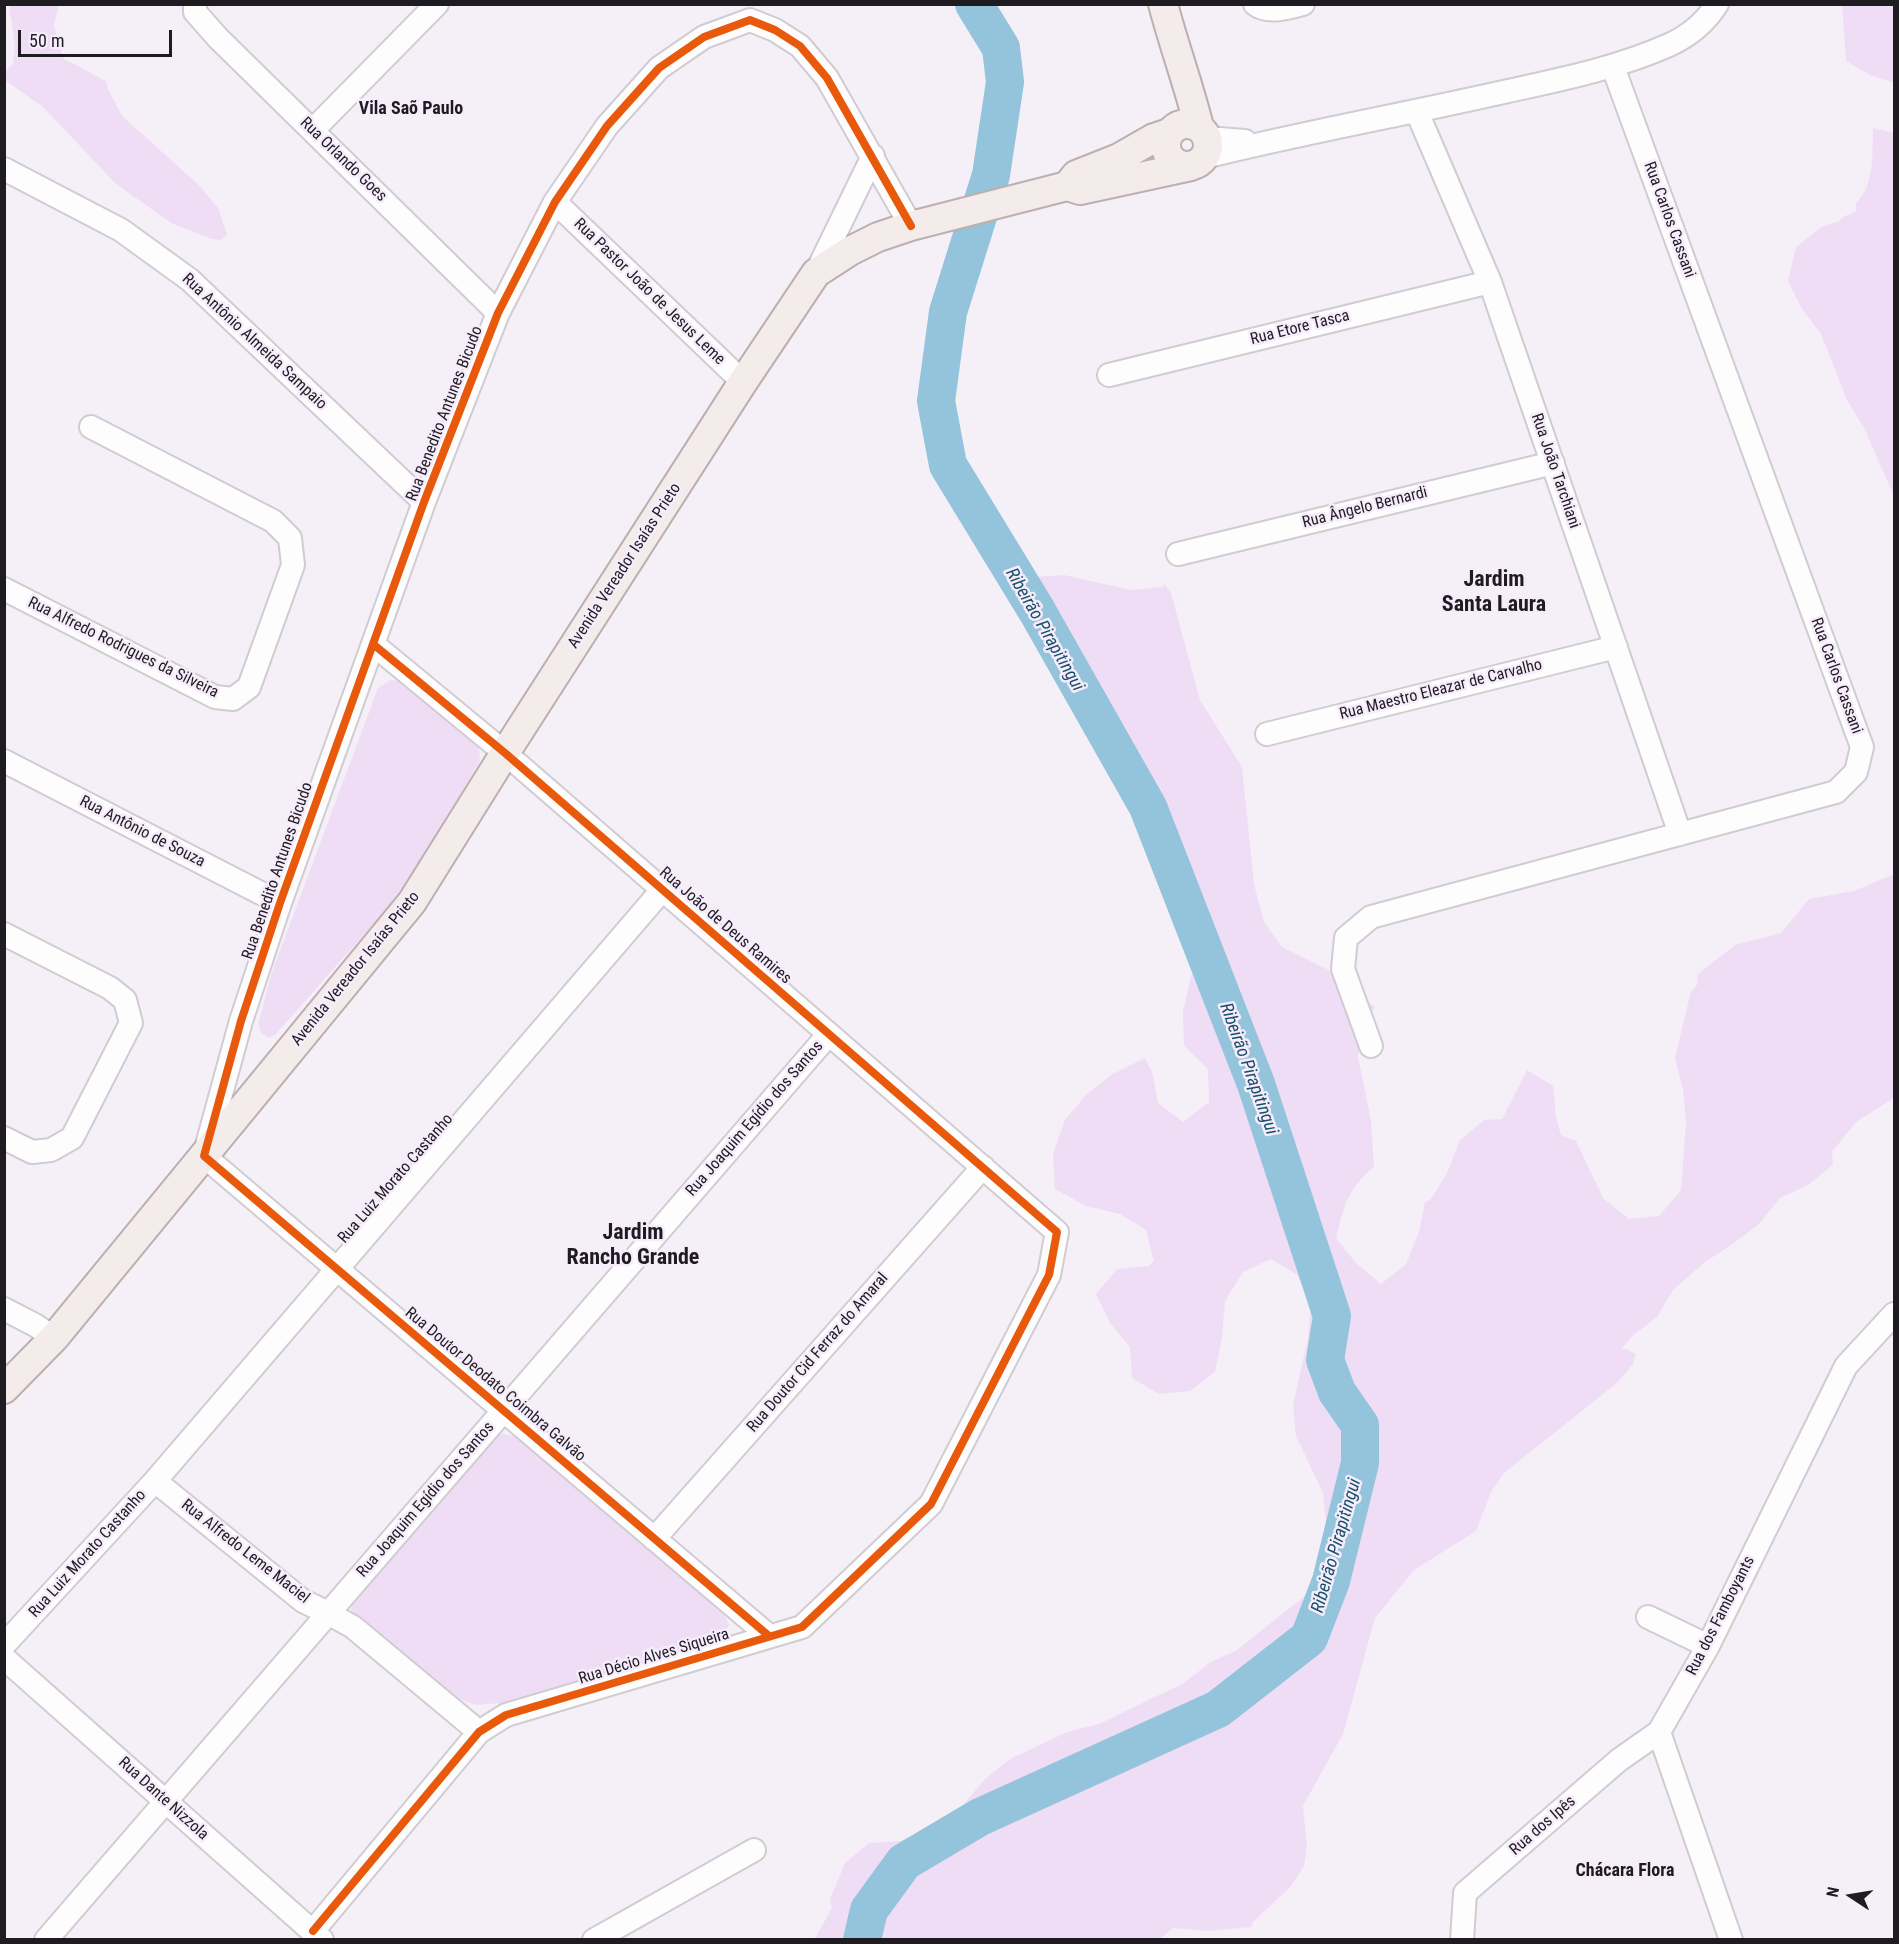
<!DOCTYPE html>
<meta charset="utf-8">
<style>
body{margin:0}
#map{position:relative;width:1899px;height:1944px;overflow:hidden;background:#f5f0f8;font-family:"Roboto Condensed",sans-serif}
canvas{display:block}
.frame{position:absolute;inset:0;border:6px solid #1f1c21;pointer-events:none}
.north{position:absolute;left:1821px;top:1866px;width:60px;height:60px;-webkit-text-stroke:4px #f6ecfb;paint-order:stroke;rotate:282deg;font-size:16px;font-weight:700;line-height:24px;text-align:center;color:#1f1c21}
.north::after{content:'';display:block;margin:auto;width:21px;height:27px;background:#1f1c21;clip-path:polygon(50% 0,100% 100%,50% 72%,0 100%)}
.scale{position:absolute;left:18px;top:30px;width:154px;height:27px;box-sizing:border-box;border:3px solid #1f1c21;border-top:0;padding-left:8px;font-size:18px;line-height:21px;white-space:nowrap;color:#1f1c21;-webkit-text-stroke:4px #f6ecfb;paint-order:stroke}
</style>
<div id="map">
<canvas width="1899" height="1944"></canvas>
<div class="frame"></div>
<div class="north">N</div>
<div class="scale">50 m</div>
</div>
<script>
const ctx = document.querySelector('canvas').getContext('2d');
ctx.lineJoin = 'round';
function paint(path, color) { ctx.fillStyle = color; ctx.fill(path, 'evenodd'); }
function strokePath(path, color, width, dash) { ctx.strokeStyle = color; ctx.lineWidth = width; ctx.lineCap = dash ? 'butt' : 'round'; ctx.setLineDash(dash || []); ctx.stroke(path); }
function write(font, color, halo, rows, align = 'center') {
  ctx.font = font + ' "Roboto Condensed",sans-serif'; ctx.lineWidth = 5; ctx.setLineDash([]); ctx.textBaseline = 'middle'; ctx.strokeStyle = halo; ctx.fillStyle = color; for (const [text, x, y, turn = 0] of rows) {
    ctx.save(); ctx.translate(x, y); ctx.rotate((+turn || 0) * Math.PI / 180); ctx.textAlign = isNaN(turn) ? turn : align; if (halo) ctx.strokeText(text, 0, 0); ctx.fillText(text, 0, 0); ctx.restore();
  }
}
paint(new Path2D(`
 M9 5H59L54 25 63 58 106 81 108 89 122 116 200 186 218 208 227 235 221 240 212 239 171 223 116 184 43 107 5 80V71L13 64 15 46Z
 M1842 5H1894V83L1870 75 1846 61Z
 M1873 128 1894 133V496L1865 430 1847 400 1821 334 1802 309 1788 281 1796 247 1820 228 1839 221 1843 217 1856 211V203C1875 185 1872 152 1873 128Z
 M1064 575 1131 590 1162 587 1165 584 1171 593 1200 700 1242 767 1254 884 1264 922 1282 947 1329 970 1375 1007 1362 1032 1358 1057 1371 1120 1374 1167C1348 1188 1344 1206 1336 1238L1356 1263 1381 1284 1406 1264 1419 1232 1425 1202 1431 1199 1447 1173 1460 1140 1484 1120 1502 1119 1527 1070 1553 1086 1556 1117 1561 1135 1576 1141 1603 1198 1629 1219 1659 1216 1681 1190 1686 1121 1683 1090 1675 1058 1691 991 1697 985 1698 974 1735 945 1781 933 1809 899 1854 891 1894 874V1098L1856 1122 1832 1152 1833 1165 1808 1185 1780 1198 1759 1224 1734 1243 1705 1262 1673 1290 1657 1317 1632 1336 1621 1350 1626 1349 1636 1354 1633 1364 1617 1383 1504 1473 1491 1492 1476 1531 1414 1570 1375 1618 1343 1734 1303 1806 1307 1846 1304 1866 1291 1886 1253 1922 1251 1927 1208 1931 1173 1928 1159 1940H814L832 1908 830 1899 845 1863 869 1843 900 1841 939 1824 964 1804 985 1779 1010 1759 1067 1732 1099 1724 1184 1683 1209 1663 1237 1650 1311 1591 1324 1559 1326 1524 1323 1493 1296 1436 1293 1405 1308 1338 1311 1303 1297 1275 1271 1259 1243 1272 1225 1301 1222 1338 1215 1372 1190 1391 1159 1394 1132 1378 1130 1347 1110 1323 1096 1294 1117 1269 1148 1266 1154 1261 1146 1230 1120 1214 1086 1206 1055 1189 1053 1153 1065 1120 1086 1095 1111 1075 1145 1058 1152 1072 1158 1103 1183 1122 1209 1102 1208 1069 1184 1046 1183 1012 1192 972V938L1186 908 1157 850 1151 820 1112 769 1098 740 1088 708 1051 650 1025 598 1033 577Z
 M390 680 406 682 469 737 479 746 480 762 408 880 384 912 275 1035 269 1038 262 1034 258 1024 272 972 378 688Z
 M499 1433 514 1436 722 1611 729 1624 724 1637 502 1703 476 1705 453 1697 351 1612 352 1601Z`), '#efddf6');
strokePath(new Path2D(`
 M862 1940 869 1910 904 1862 980 1817 1218 1709 1309 1638 1331 1581 1360 1463V1425L1337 1392 1325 1360 1332 1316 1256 1084 1148 807 1037 611 948 465 936 401 948 312 991 175 1005 82 1001 48 974 4`), '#94c4db', 38);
const minor = new Path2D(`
 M195 4V12L218 38 498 313
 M1255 4C1267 14 1289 8 1303 4
 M1417 112 1490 282 1680 834
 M313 130 437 4
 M1206 138 1245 141
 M1205 157C1305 132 1407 114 1508 91 1563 79 1617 68 1669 45 1689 36 1705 23 1717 4
 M4 169 121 230 190 280 424 502
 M555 202 743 382
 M816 273 873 156
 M1109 375 1490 282
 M1178 554 1553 463
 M4 589 215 697 233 699 249 687 293 565 290 538 273 521 91 427
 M1267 734 1616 647
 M4 761 280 903
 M4 934 110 988 125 1000 131 1023 72 1138 51 1150 32 1152 4 1138
 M1371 1046 1343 969 1346 938 1371 917 1836 792 1856 772 1862 747 1613 67
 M4 1309 35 1325 54 1338
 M155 1481 303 1601 328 1613 353 1627 479 1732
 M654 1539 983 1167
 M1648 1617 1708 1646
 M769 1636 204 1156 241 1021 280 903 424 502 498 313 555 202 607 126 659 68 704 37 750 20 775 30 800 46 827 78 911 226
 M4 1645 155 1481 663 889
 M4 1658 322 1940
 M1659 1732 1731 1940
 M313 1931 479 1732 506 1715 802 1627 931 1504 1049 1275 1057 1232 505 753 373 644
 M46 1940 829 1034
 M594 1940 754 1850
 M1462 1940 1465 1893 1619 1760 1659 1732 1708 1646 1846 1366 1894 1314`);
const major = new Path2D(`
 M1163 4C1174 46 1189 86 1199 127
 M1166 145a21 21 0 1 1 42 0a21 21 0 1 1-42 0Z
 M1068 185 1076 175 1119 158 1154 138 1169 133
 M4 1389 54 1338 412 902 505 753 743 382 816 273 850 251 878 237 911 226 1067 186 1080 190 1191 166`);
strokePath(minor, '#cfccd2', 26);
strokePath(major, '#bdafb0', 32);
strokePath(minor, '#fefdfe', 22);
strokePath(major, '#f3eceb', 28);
strokePath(new Path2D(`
 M769 1636 204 1156 241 1021 280 903 424 502 498 313 555 202 607 126 659 68 704 37 750 20 775 30 800 46 827 78 911 226
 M313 1931 479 1732 506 1715 802 1627 931 1504 1049 1275 1057 1232 505 753 373 644`), '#e8590c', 8);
write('16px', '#1f1c21', '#f6ecfb', [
 ["Rua Orlando Goes",343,160,44],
 ["Rua Carlos Cassani",1669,220,70],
 ["Rua Pastor João de Jesus Leme",649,292,44],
 ["Rua Etore Tasca",1300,328,-14],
 ["Rua Antônio Almeida Sampaio",254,342,43],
 ["Rua Benedito Antunes Bicudo",445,414,-69],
 ["Rua João Tarchiani",1555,471,71],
 ["Rua Ângelo Bernardi",1365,508,-14],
 ["Avenida Vereador Isaías Prieto",625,566,-57],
 ["Rua Alfredo Rodrigues da Silveira",123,648,26],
 ["Rua Carlos Cassani",1836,676,70],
 ["Rua Maestro Eleazar de Carvalho",1441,690,-14],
 ["Rua Antônio de Souza",142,832,27],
 ["Rua Benedito Antunes Bicudo",278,871,-71],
 ["Rua João de Deus Ramires",725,926,41],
 ["Avenida Vereador Isaías Prieto",356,969,-51],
 ["Rua Joaquim Egídio dos Santos",755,1119,-49],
 ["Rua Luiz Morato Castanho",396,1179,-49],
 ["Rua Doutor Cid Ferraz do Amaral",818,1353,-49],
 ["Rua Doutor Deodato Coimbra Galvão",495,1385,40],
 ["Rua Joaquim Egídio dos Santos",426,1500,-49],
 ["Rua Alfredo Leme Maciel",245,1552,38],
 ["Rua Luiz Morato Castanho",88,1554,-48],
 ["Rua dos Famboyants",1721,1616,-63],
 ["Rua Décio Alves Siqueira",654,1657,-17],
 ["Rua Dante Nizzola",163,1799,42],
 ["Rua dos Ipês",1543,1826,-41]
]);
write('bold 18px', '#1f1c21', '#f6ecfb', [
 ["Vila Saõ Paulo",411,109],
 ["Chácara Flora",1625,1871]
]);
write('italic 18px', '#185167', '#f6ecfb', [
 ["Ribeirão Pirapitingui",1044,630,60],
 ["Ribeirão Pirapitingui",1248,1069,70],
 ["Ribeirão Pirapitingui",1337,1546,-74]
]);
write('bold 22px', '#1f1c21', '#f6ecfb', [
 ["Jardim",1494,580],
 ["Santa Laura",1494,605],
 ["Jardim",633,1233],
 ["Rancho Grande",633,1258]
]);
</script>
